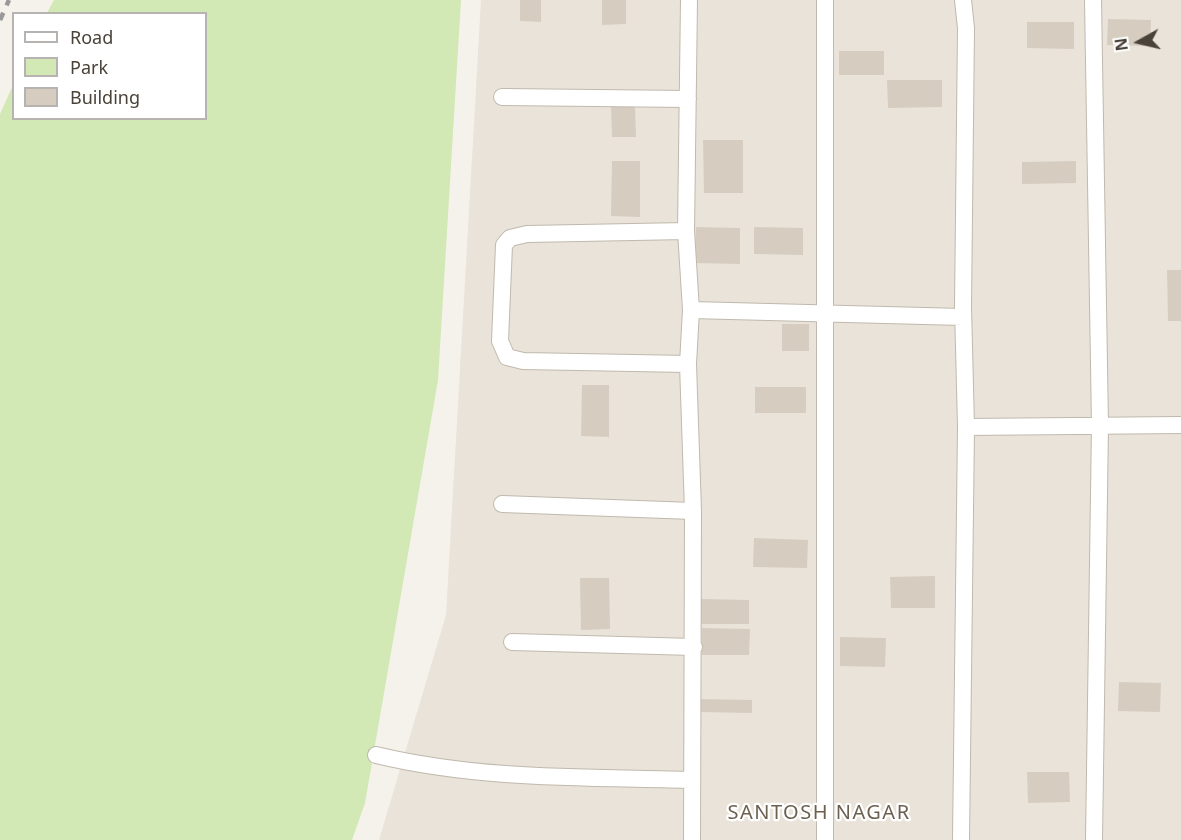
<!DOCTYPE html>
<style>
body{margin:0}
#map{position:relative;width:1181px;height:840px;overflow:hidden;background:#f5f2eb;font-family:"Noto Sans",sans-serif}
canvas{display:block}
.legend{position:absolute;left:12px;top:12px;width:195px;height:108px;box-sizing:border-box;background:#fff;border:2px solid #b6b3b0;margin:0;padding:8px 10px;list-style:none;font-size:18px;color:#494239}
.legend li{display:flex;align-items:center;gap:12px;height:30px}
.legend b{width:30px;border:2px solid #b6b3b0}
.north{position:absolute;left:1109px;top:12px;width:60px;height:60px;-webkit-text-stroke:4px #fff;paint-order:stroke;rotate:262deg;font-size:16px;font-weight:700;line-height:24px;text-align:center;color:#494239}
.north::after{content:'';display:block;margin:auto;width:21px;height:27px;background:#494239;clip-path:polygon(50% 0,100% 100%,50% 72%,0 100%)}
</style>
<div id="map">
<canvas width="1181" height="840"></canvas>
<ul class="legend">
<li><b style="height:8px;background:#fff"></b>Road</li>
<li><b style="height:16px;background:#d2e8b5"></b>Park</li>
<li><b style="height:16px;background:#d6cdc0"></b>Building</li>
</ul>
<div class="north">N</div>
</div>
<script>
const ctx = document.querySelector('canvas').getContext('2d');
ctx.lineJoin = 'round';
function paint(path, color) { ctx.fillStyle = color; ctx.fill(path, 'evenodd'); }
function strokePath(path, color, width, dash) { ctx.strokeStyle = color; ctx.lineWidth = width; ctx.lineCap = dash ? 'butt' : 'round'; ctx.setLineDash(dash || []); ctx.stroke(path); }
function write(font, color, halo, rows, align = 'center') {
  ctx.font = font + ' "Noto Sans",sans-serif'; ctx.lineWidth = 4.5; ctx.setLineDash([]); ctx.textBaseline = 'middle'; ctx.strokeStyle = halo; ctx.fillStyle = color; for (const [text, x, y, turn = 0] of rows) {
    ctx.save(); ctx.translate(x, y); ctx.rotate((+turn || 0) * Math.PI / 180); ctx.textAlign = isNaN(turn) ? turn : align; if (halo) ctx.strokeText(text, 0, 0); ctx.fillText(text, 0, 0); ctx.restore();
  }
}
paint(new Path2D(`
 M481 0H1181V840H379L446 615Z`), '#e9e3d9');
paint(new Path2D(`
 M54 0H461L438 380 365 803 352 840H0V114L13 85 14 118H206V14L47 13Z`), '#d2e8b5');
paint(new Path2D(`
 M520 0H541V22L520 21Z
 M602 0H626V24L602 25Z
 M1108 19 1151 20 1150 46 1107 45Z
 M1027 22H1074V49L1027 48Z
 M839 51H884V75H839Z
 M887 80H942V107L888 108Z
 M611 107H635L636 137H612Z
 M703 140H743V193H704Z
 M612 161H640V217L611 216Z
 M1076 161V183L1022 184V162Z
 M696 227 740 228V264L695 263Z
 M754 227 803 228V255L754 254Z
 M1167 270H1181V321H1168Z
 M782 324H809V351H782Z
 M582 385H609V437L581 436Z
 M755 387H806V413H755Z
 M754 538 808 540 807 568 753 567Z
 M935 576V608H891L890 577Z
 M580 578H609L610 629 581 630Z
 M700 599 749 600V624H700Z
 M702 628 750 629 749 655H702Z
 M840 637 886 638 885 667 840 666Z
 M1119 682 1161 683 1160 712 1118 711Z
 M699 699 752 700V713L699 712Z
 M1027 772H1069L1070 802 1028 803Z`), '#d6cdc0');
const street = new Path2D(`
 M689 0 686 231 691 310 688 364 693 511 692 840
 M825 0V840
 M1093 0 1100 425 1094 840
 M502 97 688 99
 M686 231 527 234 510 238 504 245 500 341 507 357 523 361 688 364
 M691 310 963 317
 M966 427 1181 425
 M502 504 693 511
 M512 642 694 647
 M376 755C480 780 586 777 692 780
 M961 840 966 427 963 307 966 28 963 0`);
strokePath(street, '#c0b9ad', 18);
strokePath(street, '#fff', 16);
strokePath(new Path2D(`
 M0 20 9 0`), '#999', 4.5, [8, 8]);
ctx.letterSpacing = '1.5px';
write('20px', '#6c6050', '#fff', [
 ["SANTOSH NAGAR",819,813]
]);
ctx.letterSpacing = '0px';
</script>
